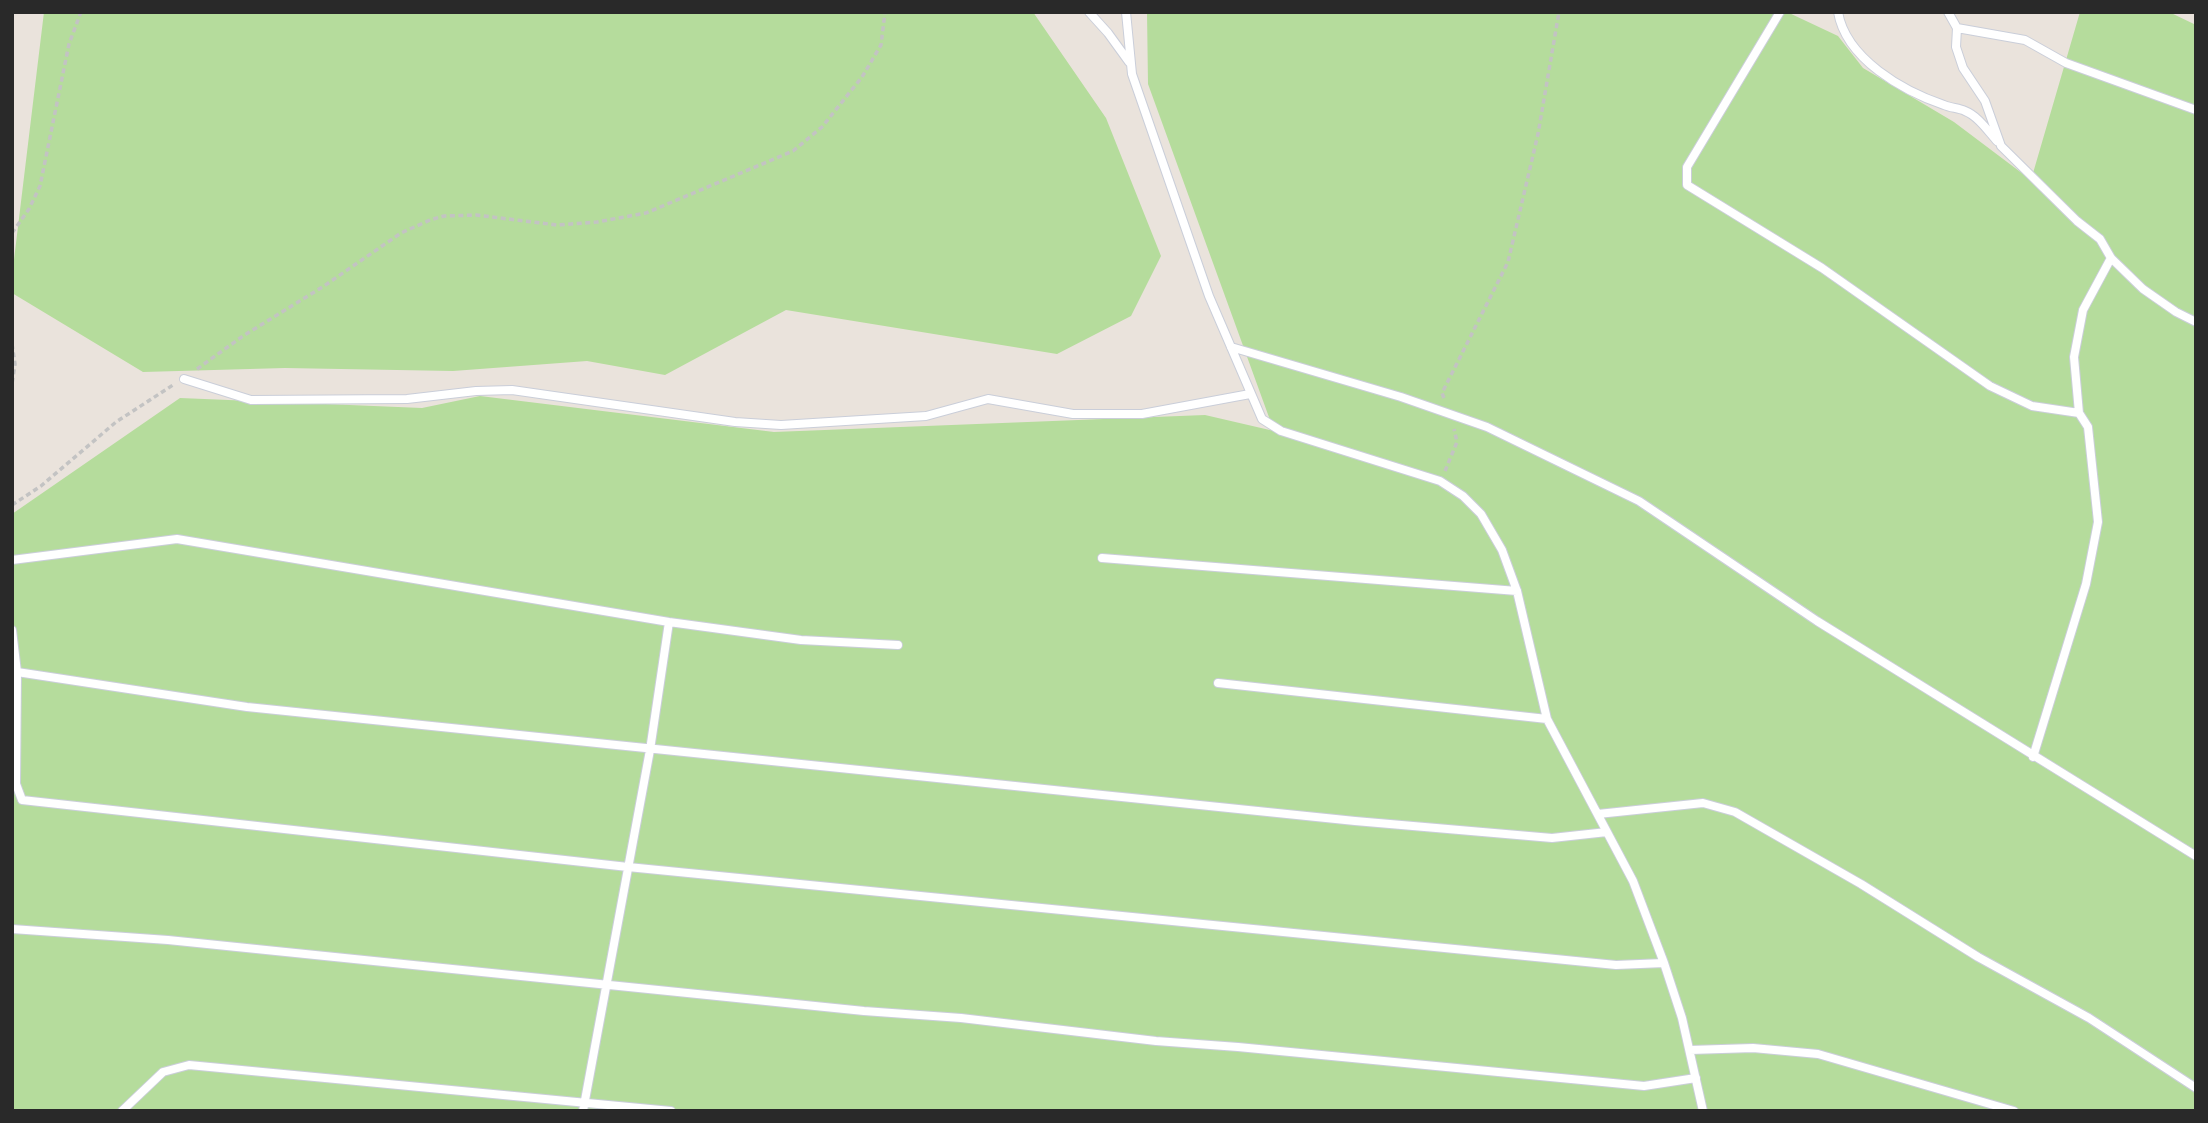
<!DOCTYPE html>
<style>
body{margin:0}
#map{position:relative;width:2208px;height:1123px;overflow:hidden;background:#eae3dc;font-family:Arial,sans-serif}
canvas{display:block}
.frame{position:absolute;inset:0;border:14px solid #292929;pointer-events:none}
</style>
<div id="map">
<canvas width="2208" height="1123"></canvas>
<div class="frame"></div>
</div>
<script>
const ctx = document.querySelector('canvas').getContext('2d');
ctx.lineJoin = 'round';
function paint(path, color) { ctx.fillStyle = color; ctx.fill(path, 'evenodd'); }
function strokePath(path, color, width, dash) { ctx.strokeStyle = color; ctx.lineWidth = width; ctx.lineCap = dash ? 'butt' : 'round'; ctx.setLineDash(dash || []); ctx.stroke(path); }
paint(new Path2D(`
 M44 12H1033L1106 118 1161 256 1131 316 1057 354 786 310 665 375 587 361 453 371 285 368 143 372 12 293V276Z
 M1147 12H1787L1838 36 1863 68 1954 122 2031 180 2080 12H2169L2196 25V1111H12V514L180 398 422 408 480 396 774 432 1205 415 1274 431 1148 84Z`), '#b5dc9c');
const lane = new Path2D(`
 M1089 12 1108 33 1129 62
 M1126 12 1132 74 1209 296 1262 419 1281 431 1440 481 1463 496 1481 514 1502 550 1517 591 1547 719 1633 881 1664 963 1682 1018 1703 1111
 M1780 12 1687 167V185L1822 268 1990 386 2032 406 2079 413
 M1838 12C1846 59 1903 91 1944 105 1951 108 1959 108 1965 111 1978 116 1988 131 1997 141
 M1948 12 1957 28 1956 47 1963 68 1985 101 2001 146 2077 221 2100 239 2111 258 2143 289 2176 312 2196 322
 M1957 28 2025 40 2066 63 2196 110
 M1231 347 1401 397 1487 427 1639 501 1817 621 2196 856
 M184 379 251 400 407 399 476 391 512 390 735 422 781 425 926 416 988 399 1073 414H1142L1250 394
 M1102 558 1517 591
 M12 560 177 539 669 622 801 640 898 645
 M12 630 17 672 16 784 22 800 628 867 1616 965 1664 963
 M17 672 247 707 1355 821 1552 838 1607 832
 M1218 683 1547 719
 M2033 757 2086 584 2098 522 2088 427 2079 413 2074 357 2083 310 2111 258
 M1598 814 1703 803 1735 812 1861 884 1978 957 2089 1018 2196 1088
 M12 929 168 940 864 1011 961 1018 1156 1041 1238 1047 1644 1086 1696 1078
 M1690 1050 1753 1048 1818 1054 2014 1111
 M122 1111 163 1072 189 1065 671 1111
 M583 1111 650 750 669 622`);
strokePath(lane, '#caced9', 10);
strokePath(new Path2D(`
 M12 233 29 209 40 186 69 44 81 12
 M12 344 15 364 12 384
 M197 369 243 336 324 286 401 233 430 220 444 216 476 215 557 225 597 222 646 213 793 151 822 127 862 77 881 45 885 12
 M1444 398 1442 393 1508 262 1538 134 1559 12
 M1445 471 1457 442 1454 429
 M12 505 41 486 116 422 173 385`), '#c3c3c3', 3.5, [5, 3.5]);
strokePath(lane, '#fff', 8);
</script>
